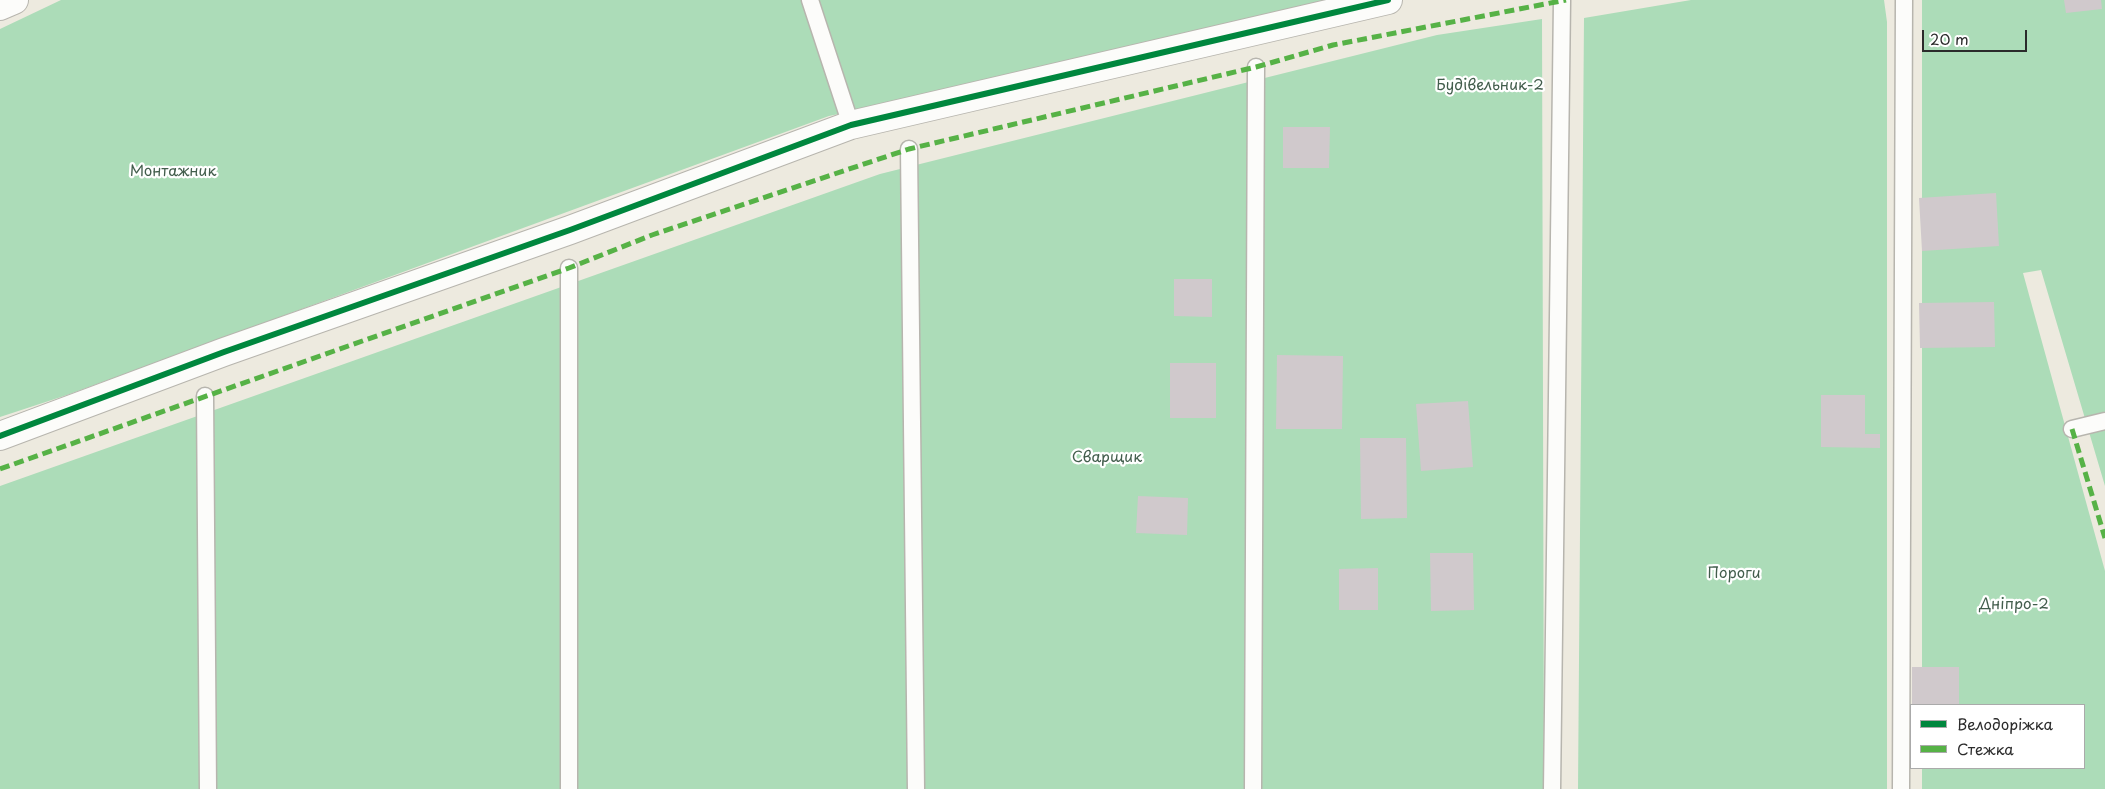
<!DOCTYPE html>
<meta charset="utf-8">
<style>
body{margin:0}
#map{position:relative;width:2105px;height:789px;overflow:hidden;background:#edeadf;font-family:"Playpen Sans",sans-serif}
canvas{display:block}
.legend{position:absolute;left:1910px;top:704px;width:175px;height:65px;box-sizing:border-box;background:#fff;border:1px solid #aaa;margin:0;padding:6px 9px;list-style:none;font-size:15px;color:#2b2b2b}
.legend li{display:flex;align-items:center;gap:10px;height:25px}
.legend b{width:25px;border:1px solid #aaa}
.scale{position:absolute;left:1922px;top:30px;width:105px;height:22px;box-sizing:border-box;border:2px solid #2b2b2b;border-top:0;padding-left:6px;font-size:15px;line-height:18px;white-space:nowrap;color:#2b2b2b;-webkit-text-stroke:4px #fff;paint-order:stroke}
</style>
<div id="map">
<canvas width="2105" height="789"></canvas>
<ul class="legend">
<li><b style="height:6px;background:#00873e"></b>Велодоріжка</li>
<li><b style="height:6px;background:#56b246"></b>Стежка</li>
</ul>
<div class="scale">20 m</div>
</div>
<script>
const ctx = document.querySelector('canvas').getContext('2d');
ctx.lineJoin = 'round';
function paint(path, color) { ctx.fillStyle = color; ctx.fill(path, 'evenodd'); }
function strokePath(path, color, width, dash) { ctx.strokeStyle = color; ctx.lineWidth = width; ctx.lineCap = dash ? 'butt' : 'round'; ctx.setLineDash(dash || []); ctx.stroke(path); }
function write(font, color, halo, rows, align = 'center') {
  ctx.font = font + ' "Playpen Sans",sans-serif'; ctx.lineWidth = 4.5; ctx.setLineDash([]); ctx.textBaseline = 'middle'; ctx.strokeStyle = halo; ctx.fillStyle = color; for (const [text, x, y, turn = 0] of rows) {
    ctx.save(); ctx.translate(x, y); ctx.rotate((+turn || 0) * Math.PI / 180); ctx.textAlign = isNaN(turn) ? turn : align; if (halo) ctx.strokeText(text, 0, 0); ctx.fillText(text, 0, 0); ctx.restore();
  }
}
paint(new Path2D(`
 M61 0H1356L1195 39 829 116 67 395 0 417V29Z
 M1691 0H1884L1887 22V789H1578L1584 18Z
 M1922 0H2105V486L2041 270 2023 273 2105 571V789H1922V768H2084V705H1922Z
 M1542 19 1544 789H0V486L880 174 1437 35Z`), '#acdcb8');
paint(new Path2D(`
 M2064 0H2101L2102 9 2066 13Z
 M1283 127H1330L1329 168H1283Z
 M1996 193 1999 246 1922 251 1919 198Z
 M1174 279H1212V317L1174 316Z
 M1994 302 1995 347 1920 348 1919 303Z
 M1277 355 1343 356 1342 429H1276Z
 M1170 363H1216V418H1170Z
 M1821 395H1865V434H1880V448L1821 447Z
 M1468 401 1473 467 1421 471 1416 404Z
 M1360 438H1406L1407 518 1361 519Z
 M1138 496 1188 498 1187 535 1136 533Z
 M1430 553H1473L1474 610 1431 611Z
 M1378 568V610H1339V569Z
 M1912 667H1959V705H1912Z`), '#d0c9cc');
const lane = new Path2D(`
 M810 0 851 125
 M909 149 916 789
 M205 396 208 789
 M2072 429 2105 421
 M569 789V268
 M1253 789 1256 67
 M1552 789 1562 1
 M1901 789 1904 0`);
const street = new Path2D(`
 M0 6 14 0
 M0 436 224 352 570 230 851 125 1388 0`);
strokePath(lane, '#b7b5ae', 19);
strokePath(street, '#b7b5ae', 30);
strokePath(lane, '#fcfcfa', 16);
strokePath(street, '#fcfcfa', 28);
strokePath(new Path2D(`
 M2072 429 2105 538
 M0 469 569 268 652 235 909 149 1256 67 1333 45 1566 0`), '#56b246', 5, [10, 5]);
strokePath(new Path2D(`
 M0 436 224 352 570 230 851 125 1388 0`), '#00873e', 6);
write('15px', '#425d4c', '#fff', [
 ["Будівельник-2",1490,86],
 ["Монтажник",173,172],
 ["Сварщик",1107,458],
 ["Пороги",1734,574],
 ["Дніпро-2",2014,605]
]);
</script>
